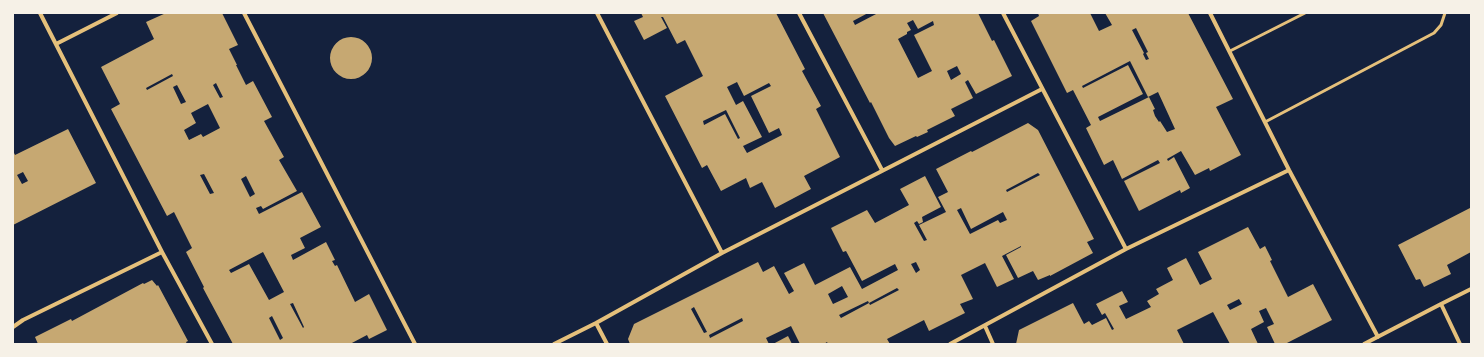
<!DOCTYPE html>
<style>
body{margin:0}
#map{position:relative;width:1484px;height:357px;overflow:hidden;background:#14213d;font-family:"Exo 2",sans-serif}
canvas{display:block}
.frame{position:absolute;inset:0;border:14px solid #f6f1e7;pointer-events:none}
</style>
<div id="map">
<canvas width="1484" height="357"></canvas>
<div class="frame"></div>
</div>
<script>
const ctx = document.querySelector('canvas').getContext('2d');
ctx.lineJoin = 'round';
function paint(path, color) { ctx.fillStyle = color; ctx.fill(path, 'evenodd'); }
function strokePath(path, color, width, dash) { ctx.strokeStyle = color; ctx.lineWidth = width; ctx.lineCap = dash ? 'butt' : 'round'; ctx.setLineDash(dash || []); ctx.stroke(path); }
paint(new Path2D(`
 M166 13H222L238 45 229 49 237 65H236L246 85 253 81 272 117 264 121 284 157 279 160 297 191 263 209 261 206 256 208 259 214 302 192 321 227 300 238 305 248 291 255 293 260 326 242 335 260 332 261 335 266 337 265 355 302 369 294 387 330 369 339 367 335 350 344H233L203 288 204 287 186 252 192 248 174 212 167 216 111 109 120 104 101 67 154 39 146 22ZM172 74 173 76 147 90 146 88ZM216 83 223 97 220 98 213 85ZM177 85 186 102 181 104 173 87ZM208 104 220 128 203 137 201 134 189 140 184 130 196 123 191 113ZM204 174 214 193 210 194 200 175ZM246 176 255 194 250 197 241 179ZM263 252 284 292 269 300 249 264 231 273 229 270ZM293 303 304 327 303 328 290 304ZM272 316 283 338 280 340 269 318Z
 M641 13H776L805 69 802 71 821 106 816 109 840 157 804 176 811 189 775 208 762 182 750 188 746 178 721 191 707 165 702 168 665 96 703 76 685 40 677 44 663 17H661L667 28 644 40 634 21 643 17ZM737 82 744 96 769 83 771 86 751 96 769 133 779 128 782 135 747 153 743 146 762 137 743 101 736 105 727 87ZM726 110 740 138 738 139 725 114 704 125 703 121Z
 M823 13H868L853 21 855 25 878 13H978L992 41 994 40 1012 76 976 94 968 80 965 82 973 98 951 109 955 116 927 130 928 132 917 137 916 136 895 146 889 138 871 102 870 103ZM913 20 918 29 933 21 934 25 914 35 932 71 918 78 898 39 907 34V32L911 30 907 23ZM957 66 961 74 951 80 947 71Z
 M1038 13H1090L1099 31 1112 25 1105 13H1188L1233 99 1216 107 1241 155 1210 171 1209 168 1195 175 1181 151 1167 159 1168 161 1174 157 1190 188 1181 193 1180 190 1139 211 1124 181 1160 163 1158 160 1122 179 1113 160 1104 165 1086 128 1091 125 1073 90 1067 93 1031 21 1039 16ZM1136 28 1148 52 1146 53 1149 59 1146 60 1143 54 1144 53 1132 30ZM1130 61 1148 97 1158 92 1175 129 1167 132 1160 121 1159 122 1155 116 1153 110 1155 109 1149 97 1100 121 1098 117 1143 94 1128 65 1083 88 1082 86Z
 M330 58a21 21 0 1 1 42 0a21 21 0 1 1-42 0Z
 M1028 123 1038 130 1094 239 1087 242 1093 253 1050 276V275L1038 280 1033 271 1018 278 1006 255 1021 247V246L1002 256 1014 279 997 287 985 263 961 275 973 299 960 304 965 313 929 331 924 320 887 339 890 344H828L827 342 824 344H800L791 326 766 338 769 344H630L628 339 634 324 758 262 763 272 774 266 789 294 794 291 784 273 804 263 815 285 850 267 862 289 898 270 895 264 862 281 846 251 843 252 831 228 867 210 875 223 909 205 900 189 925 176 941 207 922 217 923 222 919 224 917 221 914 223 924 241 927 240 919 225 946 212 938 197 948 192 936 169 971 151 972 152ZM1038 173 1040 175 1007 192 1006 190ZM961 208 971 229 1003 212 1007 220 1000 223 998 220 970 234 957 210ZM916 262 920 270 916 273 911 264ZM842 286 848 297 833 304 828 294ZM897 288 899 290 870 305 869 303 841 318 839 315 868 301 869 303ZM694 307 707 332 704 333 691 309ZM742 318 743 321 710 338 709 335Z
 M68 129 96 183 13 225V151L15 155ZM23 172 28 181 22 184 17 175Z
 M1470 208 1471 210V252L1447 265 1451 274 1424 287 1420 279 1416 280 1398 245Z
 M1248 227 1260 249 1265 246 1272 260 1270 261 1288 297 1313 284 1332 320 1285 344H1275L1267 327 1274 324 1266 308 1259 311 1264 322 1251 329 1258 344H1230L1213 312 1177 330 1184 344H1016L1019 330 1073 303 1084 324 1089 321 1092 325 1106 318 1112 330 1114 329 1105 313 1102 315 1096 304 1122 291 1128 302 1119 306 1126 319 1151 307 1147 301 1159 294 1156 289 1173 280 1167 268 1186 258 1200 285 1212 279 1198 252ZM1239 299 1242 304 1230 310 1227 305Z
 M152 280 157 286 158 285 188 341 186 342 187 344H38L35 337 71 319 72 321 143 283 144 284Z
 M788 336 792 344H773Z`), '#c6a872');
strokePath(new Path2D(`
 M1230 51 1305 13
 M1265 122 1434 33 1441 25 1445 13`), '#e5c07b', 3);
strokePath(new Path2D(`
 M40 13 162 252 212 344
 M244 13 415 344
 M597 13 722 253
 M799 13 882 170
 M1003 13 1126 249
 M1210 13 1289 170 1378 337
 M56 44 117 13
 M1441 304 1471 289
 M596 323 607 344
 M985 326 993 344
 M13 327 23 320 162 252
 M554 344 596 323 722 253 1042 89
 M950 344 1126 249 1289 170
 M1364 344 1441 304 1460 344`), '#e5c07b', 4);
</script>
